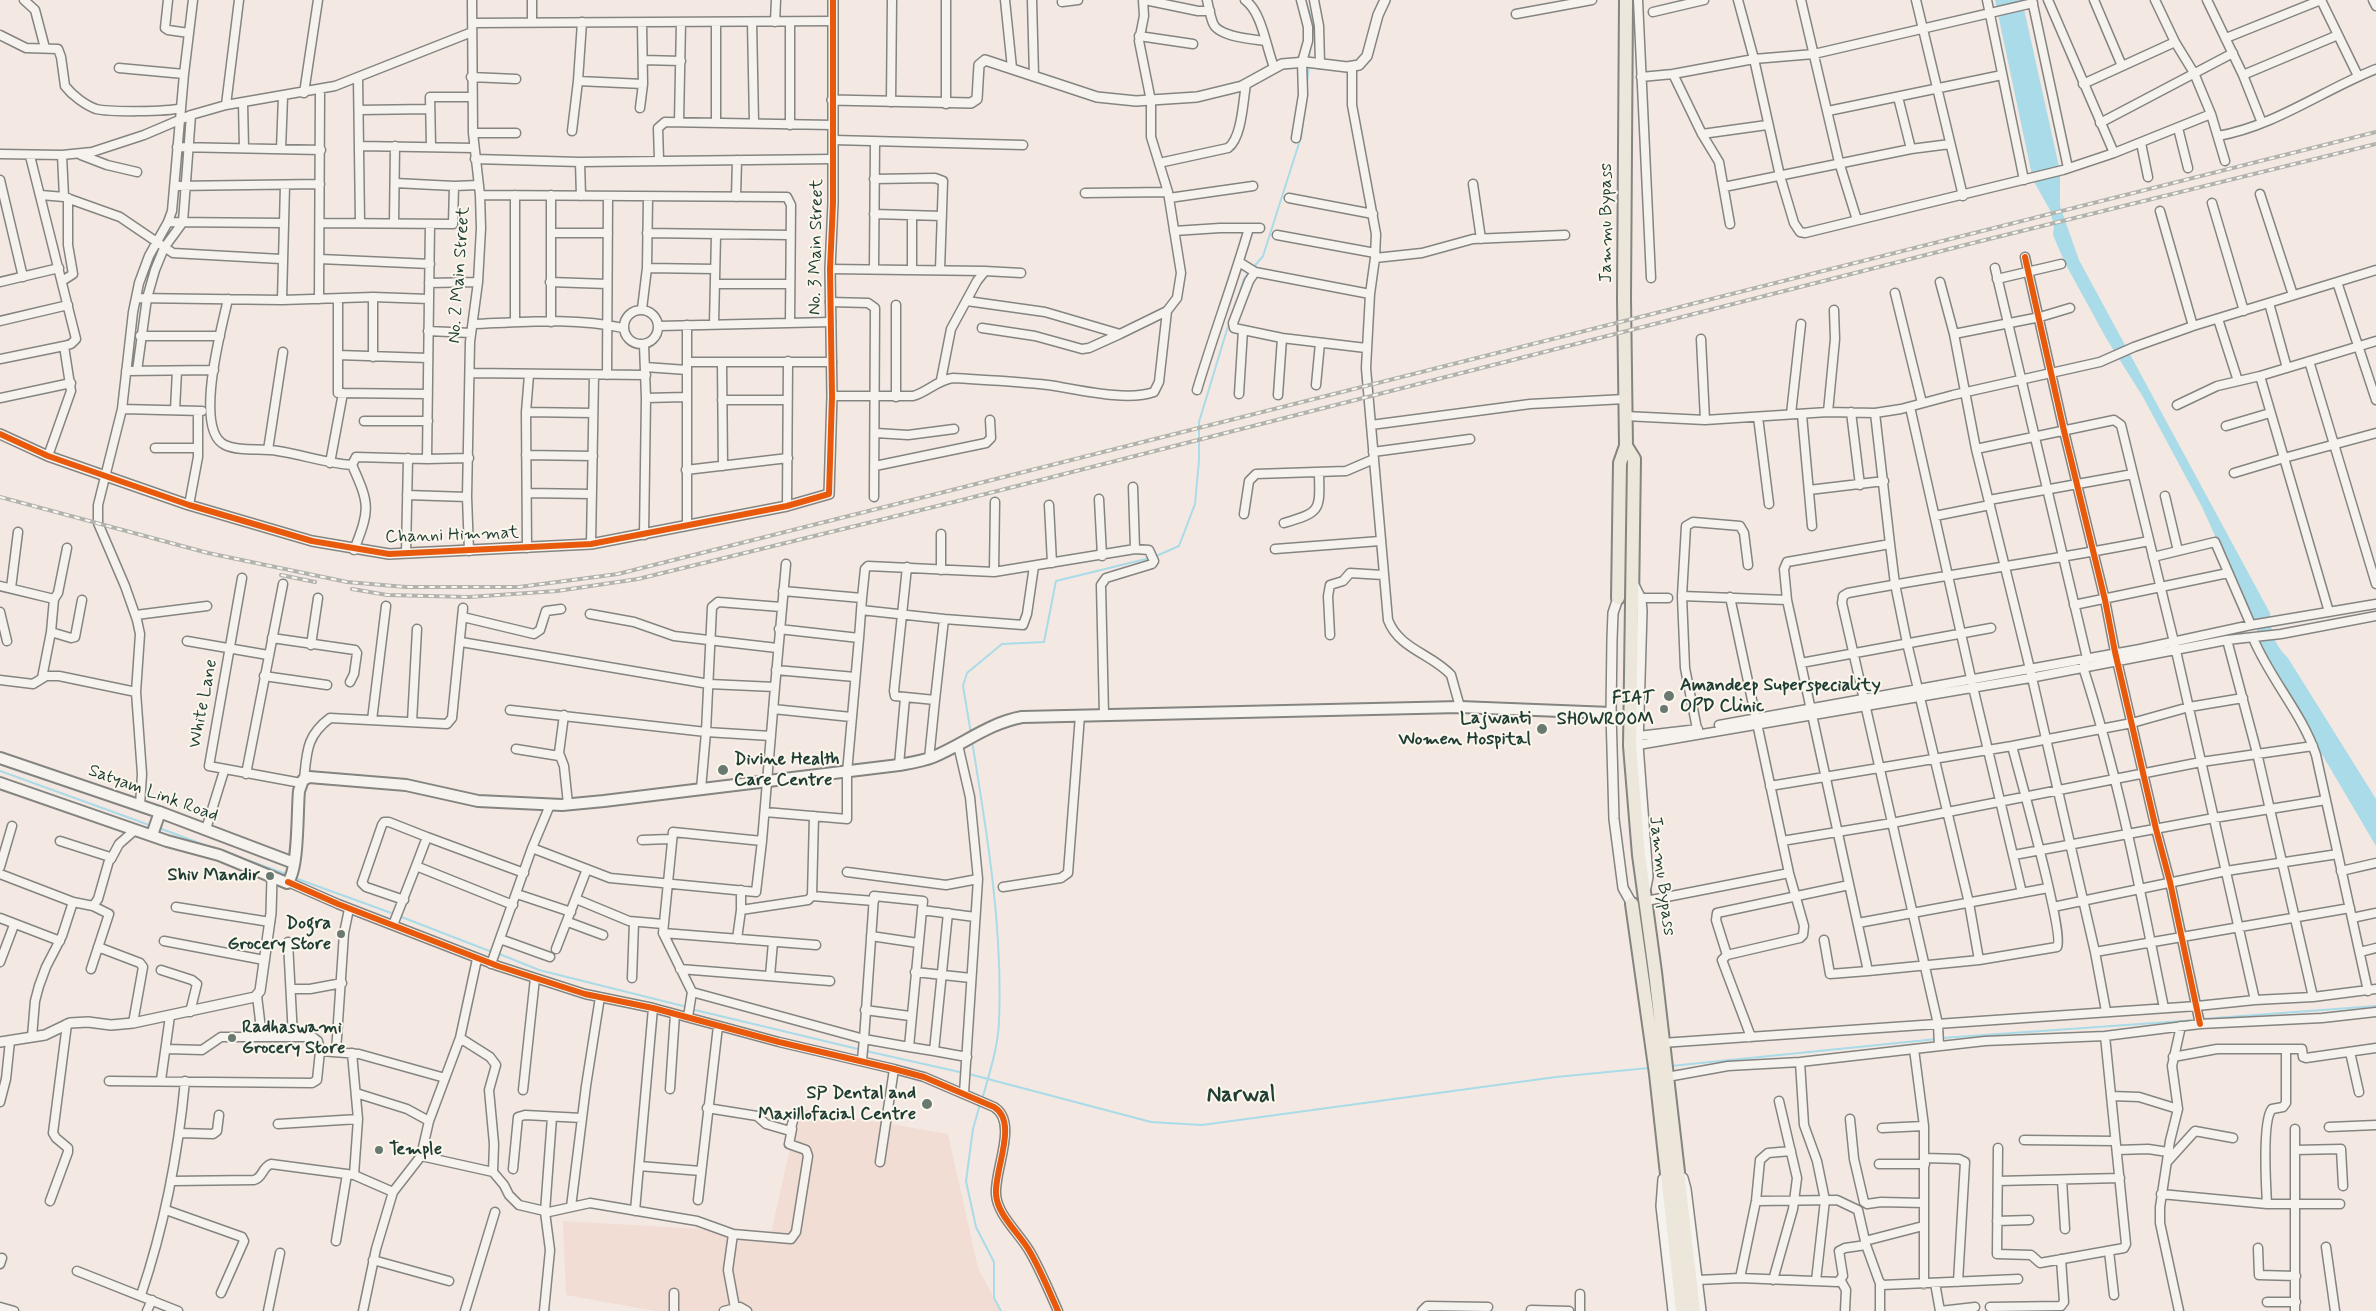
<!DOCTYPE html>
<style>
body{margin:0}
canvas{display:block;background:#f3e8e2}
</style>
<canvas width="2376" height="1311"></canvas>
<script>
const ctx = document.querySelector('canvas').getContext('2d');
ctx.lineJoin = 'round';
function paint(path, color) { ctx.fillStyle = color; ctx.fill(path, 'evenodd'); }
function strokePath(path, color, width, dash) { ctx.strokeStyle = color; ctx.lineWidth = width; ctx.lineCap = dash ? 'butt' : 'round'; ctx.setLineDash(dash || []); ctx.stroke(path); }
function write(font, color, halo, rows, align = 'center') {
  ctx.font = font + ' Mynerve,sans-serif'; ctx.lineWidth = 4; ctx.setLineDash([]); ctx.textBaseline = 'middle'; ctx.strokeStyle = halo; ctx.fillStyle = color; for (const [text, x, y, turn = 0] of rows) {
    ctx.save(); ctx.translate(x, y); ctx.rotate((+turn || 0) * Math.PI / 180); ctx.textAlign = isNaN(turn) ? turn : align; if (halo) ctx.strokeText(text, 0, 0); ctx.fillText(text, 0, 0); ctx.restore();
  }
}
paint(new Path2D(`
 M799 1108 948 1134 978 1268 1001 1311H655L566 1295 563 1221 771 1233Z`), '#f2ddd5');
paint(new Path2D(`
 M1995 0H2022L2060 171V206L2079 260 2270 613C2270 631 2275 646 2288 658L2376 799V846L2267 661 2255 624 2202 507 2143 397 2106 338 2065 263 2053 235 2054 226 2050 210 2033 180Z`), '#aadbe8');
strokePath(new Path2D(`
 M1305 0 1312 19 1311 27
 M1309 59 1310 46
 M1306 91 1309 66
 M1252 269 1263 256 1301 137 1304 113
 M1232 316 1244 279 1249 272
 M1154 557 1179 546 1195 504 1199 460V422L1229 323
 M971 734 963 686 967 673 1002 644 1044 642 1056 581 1150 558
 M972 741C987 833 1003 928 999 1022 998 1048 989 1074 982 1100
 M0 771 152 826
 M159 828 218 850
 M230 854 289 875
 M295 878 394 914
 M399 916 492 952
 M497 953 539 970 687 1007
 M691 1009 862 1050
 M2202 1019 2376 1006
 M1942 1038 2197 1020
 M866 1051 964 1073
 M1671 1066 1937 1039
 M969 1074 1151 1122 1202 1125 1556 1077 1649 1068
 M980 1104 973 1129 966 1181 976 1227 994 1262V1298L1001 1311`), '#aadbe8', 2);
const minor = new Path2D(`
 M24 0 35 10 45 48
 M168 0 165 28 168 30 189 33
 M1005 0 1012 68
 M1032 0 1034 76
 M1145 0 1198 11H1210
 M1207 0C1209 8 1210 16 1213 23 1218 37 1252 39 1265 41
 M1245 0C1262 12 1266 47 1274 67
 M1314 0 1319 26 1320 64
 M1638 0 1651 278
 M1738 0 1754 59 1780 176 1794 223 1800 232 1805 233 2063 170 2114 153 2211 114
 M1801 0 1839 162 1857 220
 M1916 0 1963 196
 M1987 0 2024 180
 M2032 0 2068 168
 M2048 0 2114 153
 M2094 0 2122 66
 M2155 0 2175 42 2194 73 2211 114 2225 161
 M2207 0 2243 75 2262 123
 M2321 0 2358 76
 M2373 0 2376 6
 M1062 2 1078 0
 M1653 12 1704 0
 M1516 14 1592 0
 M532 22V0
 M582 22 578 81 643 84
 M716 22V122
 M752 22 754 122
 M775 22 776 0
 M790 22V125
 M472 23 833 21
 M0 35 26 48 58 49 61 57 65 86C72 95 85 105 96 109 109 112 167 112 181 108
 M1139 36 1193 44
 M2226 38 2321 0
 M643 60 681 61
 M1352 66V105L1376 234 1375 258 1370 294 1366 368 1388 620C1399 649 1432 654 1451 675L1460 707
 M119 68 184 74
 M1673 74 1702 134 1719 162 1730 224
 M2243 75 2338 35
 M358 77 360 223
 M471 77 516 79
 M1641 77 1673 74 1754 59 1814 54 2033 3
 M2083 84 2175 42
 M304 93 318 0
 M1898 97 1911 149
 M891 102 892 0
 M243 103 244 148
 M946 104V0
 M226 105 239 0
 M640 108 643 84 642 23
 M359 110 430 109
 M1828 111 2002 75
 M679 122 681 22
 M2100 123 2233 53
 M2178 128 2188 168
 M572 131 578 81
 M473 133H516
 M1702 134 1767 125
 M2218 136C2275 126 2323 90 2376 69
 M1296 138 1303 95 1302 62 1308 41V27L1301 0
 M834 140 1023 145
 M2141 143 2148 177
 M359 146 474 148
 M431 146 430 97H472
 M177 147 321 150
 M281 149 283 97
 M0 154 62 155 92 152 144 135 191 115 226 105 335 86 472 32
 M62 155 64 197
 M81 155 107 165 137 172
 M475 159 580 162 833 159
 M659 160 658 128 665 122 833 125
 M580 162 581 196
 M1159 163 1228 148C1242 138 1243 101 1246 84
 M874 179 935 178 943 181 940 270
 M0 180 23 277
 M395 183 454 186
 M1473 184 1481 239
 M175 186 320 184
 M1724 187 1911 149 1950 144
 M1085 193 1168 192
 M2260 194 2293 295
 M41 195 64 197 120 217 173 253 281 259
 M480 195 787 197 791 205 790 322
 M551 195V322
 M736 197 737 160
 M1169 198 1253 186
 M1289 198 1373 214
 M2212 203 2244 311
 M2160 211 2193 326
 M874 214 942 216
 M168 222 283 223
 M321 223 453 224 454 186 479 185
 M394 223 395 146
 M1174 231 1220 228H1260
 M551 233H608
 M647 233 789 235
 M1277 235 1375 253
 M2025 257 2064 431 2105 600 2115 652 2156 829 2170 882 2200 1024
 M1375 258 1422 253 1473 239 1565 235
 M320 259 430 264
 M1239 262 1255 272 1370 294
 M647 268 715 269
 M1995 268 2087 658 2083 667C2119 778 2141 894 2164 1008
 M830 269 985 271 977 281 951 329 941 380
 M874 269 875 142
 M912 270V216
 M2376 270 2337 282 2376 400
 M985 271 1021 273
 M1255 272 1249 281 1233 323 1234 328 1282 338 1366 348
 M1997 279 2061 264
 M62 281 73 274 68 245V198
 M0 282 59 268
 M550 282 607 284
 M1940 282 1954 334 1976 449 2030 669 2095 952 2106 1011
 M429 283 478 282
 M715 284H789
 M1895 293 1922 403
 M136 298 282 300 373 297 429 299 427 459 469 458
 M228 299C222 327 193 430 225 445 240 452 261 448 278 451 304 455 325 463 352 465
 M319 299 320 90
 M338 299V393L428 394
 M429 299 430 224
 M282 300 285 185
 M967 301 1045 312 1120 334 1167 311
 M830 302 868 303 875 308 874 497
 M2269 303 2287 368
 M896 305V397
 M642 309 647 268 648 197
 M624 327a17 17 0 1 1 34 0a17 17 0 1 1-34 0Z
 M2218 319 2238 381
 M0 321 68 305
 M515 322V195
 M473 324C522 322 575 317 623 328
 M714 324 716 235
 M659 326 831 322
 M982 328 1035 336 1082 349 1089 348 1120 334
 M428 331 471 333
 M1954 334 2040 317 2070 308
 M140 336H220
 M1701 339 1705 420
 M644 345 646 398 644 535
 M338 355 428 358
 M373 357V297
 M0 359 64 346 71 344 76 339 30 156
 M2309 361 2376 584
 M687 362H832
 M722 363 723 466
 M645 367 687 370
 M126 371 214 370
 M137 371 147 298 155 270 164 248 183 222 191 115
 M471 373 646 375
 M607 375 608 196
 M1316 385 1320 343
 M1197 390C1213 336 1233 283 1249 228
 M1239 394 1243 330
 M1278 395 1282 338
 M832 396H913C928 392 937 380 953 378 984 380 1016 381 1048 385 1077 389 1126 402 1154 392L1159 382 1167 311 1177 298 1181 273 1168 192 1151 137V101L1139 41 1144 16 1143 0
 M0 398 71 383
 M646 398 686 397
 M722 400H787
 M2177 405 2217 386 2260 376
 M1910 407 1973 687 2022 893
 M122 409 202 411
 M175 410 177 371
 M526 412 593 413
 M1828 412 1835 339 1834 310
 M1851 412 1860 485
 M1791 414 1801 324
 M1802 415 1812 526
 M1625 416 1705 420 1828 412 1875 413 1901 409 1953 395 2100 362 2134 347 2193 326 2337 282
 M1758 417 1769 504
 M364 421H428
 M1371 425 1530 404 1625 399
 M2226 426 2270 413
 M876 433 908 435 954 429
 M155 448H198
 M1976 449 2114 420 2121 425 2174 642 2255 1000
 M268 450 283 352
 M1373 452 1470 439
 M526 455 593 456
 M48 456 71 391 64 346
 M330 463 343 393
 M875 466 986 443 991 438 990 420
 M686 470 788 458
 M2234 473 2284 458 2260 376 2376 341
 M1133 487 1135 549
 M1809 490 1884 481
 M527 493 592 494
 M407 495 467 497
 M2165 496 2178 551
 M1099 499 1102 556
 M1989 500 2133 474
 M189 505 198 457V411
 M1049 505 1052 563
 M787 506 788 361
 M1244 514 1249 481 1256 474 1346 471 1374 459
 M1935 516 1990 505
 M1284 523C1321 512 1320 511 1319 473
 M687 525V325
 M591 544 594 375
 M1890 544 1895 584 1907 643 1969 903 1979 960
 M527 548 526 412 529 375
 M1275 549 1380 541
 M354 550C370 509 370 505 352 465L356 457 427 459
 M469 551 467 497 470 342 478 282 481 228 480 195 473 133 472 0
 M406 553 408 458
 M2153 557 2215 542 2251 625
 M907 567 894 691 895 696 935 700 944 619
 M941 570V534
 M994 572 1135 549 1149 550 1154 561 1152 564 1106 578 1101 585 1104 715
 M242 578 209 766 301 783
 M0 586 54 599 51 632 42 678
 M11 588 18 532
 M1682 596 1787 600 1784 569 1787 562 1890 544 1875 413
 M862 598 865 569 868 566 994 572 995 502
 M1640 598H1668
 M54 599 58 593 67 548
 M1787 600 1868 971 1979 960 2057 947C2065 935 2019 773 2012 746
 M2074 605 2228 573
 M861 610 944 619 1023 625 1027 614 1034 566
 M0 612 7 641
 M2329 612 2284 458 2376 433
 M590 614 634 622 674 636 777 648
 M136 615 207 606
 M463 617 534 634 540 630 546 611 561 609
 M779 629 859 638 862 598 783 591
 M51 632 71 638 75 637 82 600
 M1330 635 1328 596 1330 585 1343 581 1350 573 1383 575
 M272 638 355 650 357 653 354 674 350 682
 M2253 638C2270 679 2302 713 2316 755L2368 991
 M2227 640 2257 753 2313 997
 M187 641 268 655
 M461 642 709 684 775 687 762 841 673 832 663 933 692 992 688 1017
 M311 645 318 598
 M1801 663 1991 628
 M776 670 855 677
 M264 676 327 685
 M0 680 33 684 46 676H59L136 692
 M775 687 786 564
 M773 709 851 717
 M510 710 706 732 771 736
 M564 715 559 753 564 766 568 804
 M372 720 386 606
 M412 722 417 629
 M1719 725 2140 649 2251 625 2376 604
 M1698 734 1685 668 1682 596 1686 526 1693 522 1740 526 1744 533 1748 565
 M1638 736 1698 729
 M958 745 970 797 978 879 964 1093
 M1632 746 2030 678 2227 640 2281 634 2376 616
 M516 749 559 756
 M929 759 935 700
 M899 765 905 698
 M246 774 283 584
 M304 779C307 752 306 736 330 718L447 724 452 718 463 608
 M1770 786 2012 746 2132 723 2189 707 2243 698
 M701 789 706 732 712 607 718 602 781 607
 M140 805 142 774 136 692 140 634 137 620 125 586 98 523V505L122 409 133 312 139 283 149 256 168 222 172 211 184 74 193 0
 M765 812 847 819V773L859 638
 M814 816 812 896 874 901
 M206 829 224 771
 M642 840 669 839 672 841
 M60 841 110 857 98 899 93 906
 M1782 841 1892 823 2201 762 2313 746
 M532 848 610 878 756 892 762 841
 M2014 855 2214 818 2326 800
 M111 859 119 844 135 830
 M416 866 427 837 524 873
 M0 867 12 826
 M2341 871 2376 863
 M847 872 946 885 978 879
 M0 874 73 902 93 906 109 914 91 969
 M288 882 338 904 498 966 585 994 653 1008 779 1042 894 1069 924 1077 994 1107C1019 1122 994 1170 996 1194 997 1215 1020 1234 1030 1252 1041 1271 1049 1291 1058 1311
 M1003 887 1061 878 1068 873 1080 715
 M517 894 571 912
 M576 899 629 921 663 924
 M404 900 366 887 362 883 382 825 384 822H389L427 837
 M1646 901 1789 873 1730 597
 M176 907 270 922
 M2053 907 2226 871 2338 854
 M741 910 808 900 812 896
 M922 910 923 901 874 896 864 1039 909 1047 922 910 975 917
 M0 918 60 941
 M2352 918 2376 913
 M568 922 603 935
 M1858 923 2048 888
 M393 925 416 866 513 905
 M663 933 816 945
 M871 936 918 943
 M500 939 550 957
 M737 939 741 910V890
 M1824 940 1830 974 1868 971
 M164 941 264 960
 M288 942 293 1037
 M98 947 140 963 143 967 133 1023
 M556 949 587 869
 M2095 952 2350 908
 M2360 952 2376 948
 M1727 955 1716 920 1717 913 1849 885
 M0 962 14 925
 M491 964 532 848 550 805
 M680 969 830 981
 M161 970 192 980 197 984 190 1012
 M915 972 971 978
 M770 976 773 942
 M632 978 634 922
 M292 989H310L342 983
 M692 992 864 1039 862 1060
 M257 996 262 1037
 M865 1010 910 1016
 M32 1037 35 1001 39 986 46 967 62 936 73 902
 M1751 1037 1722 960 1727 955 1800 938 1803 935 1804 926 1789 873
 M460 1038 490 1057 496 1065 489 1090 494 1144 493 1172 504 1185 509 1195 519 1205 549 1212 590 1203 697 1221 733 1234 791 1239 796 1232 808 1156 806 1150 789 1144 792 1129
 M1662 1043 2197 1006 2255 1000 2313 997 2376 989
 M1939 1046 1938 1024 1842 603 1843 596 1848 593C1948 574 2049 561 2149 541
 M909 1047 934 1051 948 913
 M167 1049 202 1050 221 1037H313L318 1041 320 1051 359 1054 445 1078
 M1914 1049 1985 1041 2105 1036 2200 1024 2322 1018 2376 1012
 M934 1051 967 1057
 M336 1052 344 933 349 909
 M2350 1052 2359 1092
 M2173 1057 2217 1049H2302L2303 1057 2306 1058 2376 1048
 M1800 1062 1804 1125 1817 1161 1825 1200 1816 1281
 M1667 1077 1728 1066 1800 1062 1914 1049 1924 1126V1284
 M161 1080 170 1016
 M109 1081 312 1083 317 1080 320 1051
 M670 1089 675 1014
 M523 1090 535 978
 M356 1093 407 1109 429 1121
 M2112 1096 2139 1097 2178 1109
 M0 1102 6 1079 10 1041
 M707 1108 757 1116 766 1124 790 1131 795 1114
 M1850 1119 1854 1159 1864 1202 1867 1204 1881 1202 1924 1203
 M278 1124 358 1119 352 1053
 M2329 1127 2376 1125
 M1882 1128 1924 1126
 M2295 1129V1311
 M180 1133 213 1134 217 1131 219 1115
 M2024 1140 2115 1141
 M1998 1148 1997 1254 2031 1255 2040 1263 2124 1248 2126 1244 2105 1036
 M2117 1150 2148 1149 2168 1152
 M2295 1150 2341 1149 2343 1186
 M421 1156 493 1172
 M1925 1158 1959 1159 1965 1162 1958 1282
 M880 1162 894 1069
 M2167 1162 2195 1131 2233 1138
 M1879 1164H1925
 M639 1166 701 1171
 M513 1169 518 1117 525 1115 582 1118
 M354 1175 358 1119
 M2062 1180 2065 1229
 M172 1181 254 1180C263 1178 262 1167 271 1164L354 1175 393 1192
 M1998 1181 2120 1178
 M2161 1194 2267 1204H2340
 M698 1200 718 1026
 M50 1201 68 1152V1148L56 1138 53 1133 67 1024
 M1756 1201 1837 1200 1858 1210 1866 1245
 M2267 1204C2266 1186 2262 1120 2272 1109L2283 1107 2286 1103V1049
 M571 1207 586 1086 600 997
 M166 1210 242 1237 244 1241 221 1293
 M635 1211 653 1008
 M1997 1221 2029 1220
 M733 1234 728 1270 735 1308
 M336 1241 347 1174
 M1865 1241 1923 1226
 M2326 1247 2335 1311
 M2258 1248 2259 1275 2296 1276
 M2109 1251 2114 1295
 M373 1260 449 1281
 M0 1264 2 1258
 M77 1271 178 1311
 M1740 1278 1756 1201 1760 1160 1768 1153 1791 1151
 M1698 1280 1740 1278 1838 1282 1843 1276 1839 1251 1845 1248 1866 1245 1879 1281 1882 1285 2018 1279
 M1773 1280 1793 1209 1797 1178 1779 1101
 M1841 1281 1846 1290 1845 1311
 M1935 1283 1940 1311
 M674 1293V1311
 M1580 1294V1311
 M141 1295C165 1224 178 1156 185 1081
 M2267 1302H2296
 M0 1307 14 1311
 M1990 1307 2061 1306 2064 1302 2061 1259
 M1531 1310 1569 1311
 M147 1311 152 1300
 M268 1311 280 1253
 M363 1311 376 1249 393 1192 421 1156 429 1121 460 1038 477 959
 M465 1311 495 1212
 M544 1311 550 1250 545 1212 552 1117
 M724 1311 740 1307 747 1311
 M1422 1311 1427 1306 1488 1307
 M1880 1311V1284
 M1940 1311 1975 1307
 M2179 1311 2160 1223V1207L2170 1141 2178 1109 2172 1066 2181 1026`);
const tertiary = new Path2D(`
 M832 100 971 103 977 99 979 65 985 60 1097 97 1136 101 1197 97 1242 86 1282 64 1306 62 1347 67 1359 65 1367 56 1378 15 1385 0
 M0 434 48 456 189 505 312 541 389 554 591 544 787 506 829 494 832 396 830 269 833 203V0
 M1634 585 1641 599 1642 611 1638 745 1648 877 1646 887
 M1618 598 1613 613 1612 639 1611 713 1614 819 1623 888 1632 904
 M0 1042 45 1035 70 1023 88 1022 111 1025 133 1023 255 997 260 991 271 913 272 878
 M1683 1178 1686 1189 1701 1311
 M1663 1179 1661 1206 1673 1311`);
const secondary = new Path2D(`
 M0 758 162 813 294 863
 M0 783 167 841 219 855 287 883C299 872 297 810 299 791L303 780 309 777 406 785 478 801 562 805 604 801 899 765C910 763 923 761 933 757 964 744 989 723 1022 717L1460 707 1611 713
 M152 835 160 812`);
const trunk = new Path2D(`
 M1626 446 1634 459 1630 746 1639 855 1655 972 1694 1311
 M1618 598 1620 463 1626 446 1624 298 1626 0
 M1632 904 1656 1074 1682 1311`);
strokePath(minor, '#848480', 11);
strokePath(tertiary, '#848480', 12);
strokePath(secondary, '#848480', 14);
strokePath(trunk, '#848480', 16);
strokePath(minor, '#f6f3ef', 8);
strokePath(tertiary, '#f6f3ef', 9);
strokePath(secondary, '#f6f3ef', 10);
strokePath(trunk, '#ece6db', 12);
const rail = new Path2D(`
 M0 497 208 553 347 582 406 587H519L618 574 2376 132
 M281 575 315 582
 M352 589 387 595 469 597 557 591 638 579 962 500 1977 242 2376 144`);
strokePath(rail, '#b2b2af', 4);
strokePath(rail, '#fbf7ec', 2, [5.5]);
strokePath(new Path2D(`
 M2025 257 2064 431 2105 600 2115 652 2156 829 2170 882 2200 1024
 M0 434 48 456 189 505 312 541 389 554 591 544 787 506 829 494 832 396 830 269 833 203V0
 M288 882 338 904 498 966 585 994 653 1008 779 1042 894 1069 924 1077 994 1107C1019 1122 994 1170 996 1194 997 1215 1020 1234 1030 1252 1041 1271 1049 1291 1058 1311`), '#e8590c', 6);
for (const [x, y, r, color] of [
 [1669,696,6,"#697971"],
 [1664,709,5,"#697971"],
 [1542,729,6,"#697971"],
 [723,770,6,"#697971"],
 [270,876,5,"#697971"],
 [341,934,5,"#697971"],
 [232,1038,5,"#697971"],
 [927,1104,6,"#697971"],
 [379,1150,5,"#697971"]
]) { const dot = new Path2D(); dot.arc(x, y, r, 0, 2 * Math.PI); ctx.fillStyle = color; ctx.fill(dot); strokePath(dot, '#fbf7ec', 2); }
write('18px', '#1f3d34', '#fbf7ec', [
 ["Jammu Bypass",1607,223,-90],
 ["No. 3 Main Street",817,247,-89],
 ["No. 2 Main Street",460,275,-86],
 ["Channi Himmat",452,536,-2],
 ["White Lane",204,704,-79],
 ["Satyam Link Road",153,794,20],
 ["Jammu Bypass",1661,876,83]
]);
write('bold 18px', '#1f3d34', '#fbf7ec', [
 ["Amandeep Superspeciality",1680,686,"left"],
 ["OPD Clinic",1680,707,"left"],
 ["FIAT",1654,699],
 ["SHOWROOM",1654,720],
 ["Lajwanti",1531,719],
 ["Women Hospital",1531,740],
 ["Divine Health",734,760,"left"],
 ["Care Centre",734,781,"left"],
 ["Shiv Mandir",260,876],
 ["Dogra",331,924],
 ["Grocery Store",331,945],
 ["Radhaswami",242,1028,"left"],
 ["Grocery Store",242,1049,"left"],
 ["SP Dental and",916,1094],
 ["Maxillofacial Centre",916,1115],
 ["Temple",389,1150,"left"]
], 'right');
write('bold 22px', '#1f3d34', '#fbf7ec', [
 ["Narwal",1241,1096]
]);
</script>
